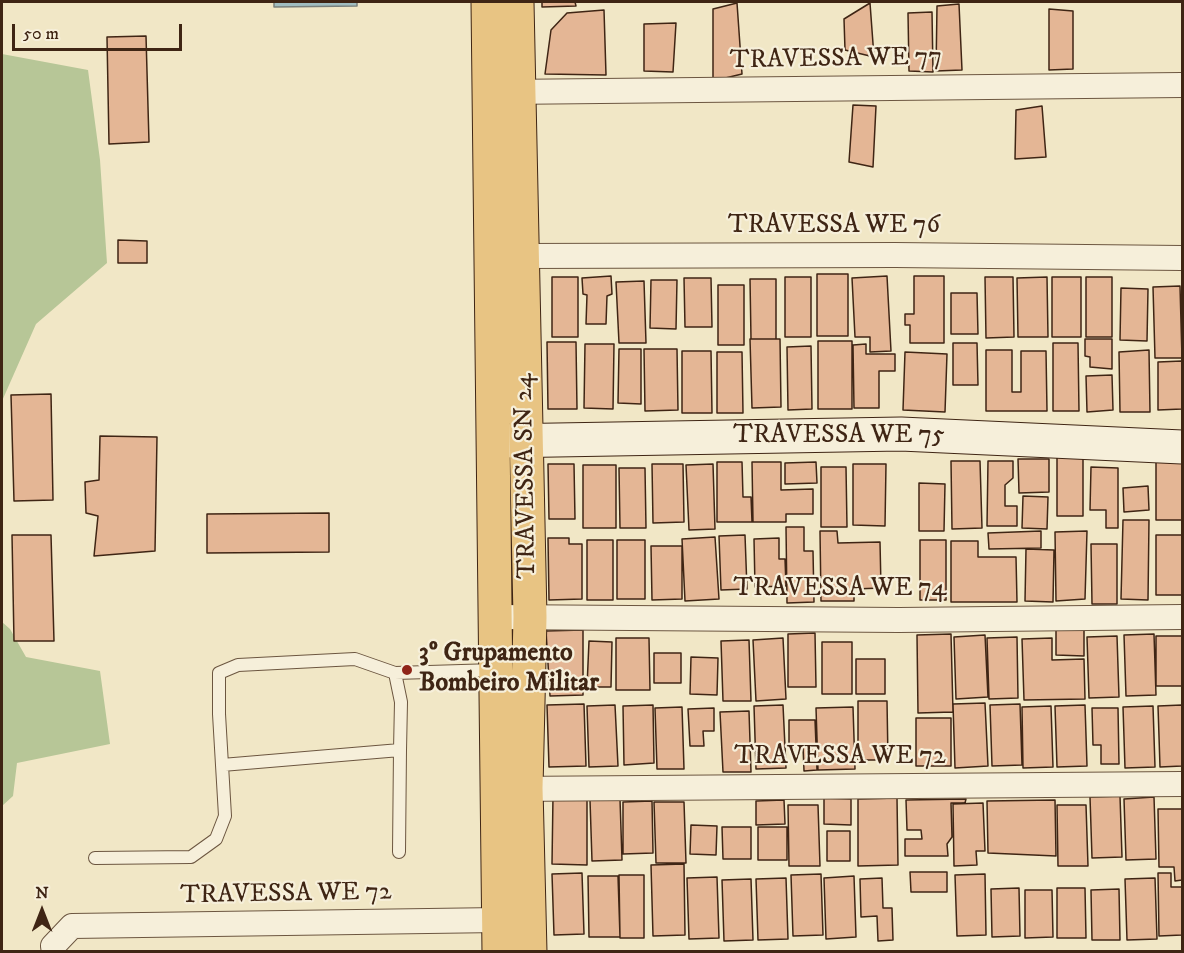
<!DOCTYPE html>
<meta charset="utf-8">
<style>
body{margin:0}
#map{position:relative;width:1184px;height:953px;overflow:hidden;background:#f1e7c6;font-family:"IM FELL DW Pica",serif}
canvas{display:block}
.frame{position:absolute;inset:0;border:3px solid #3f2514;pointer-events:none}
.north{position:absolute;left:12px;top:881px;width:60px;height:60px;-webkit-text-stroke:4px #f6efda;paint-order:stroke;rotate:0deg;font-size:16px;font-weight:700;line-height:24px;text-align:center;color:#3f2514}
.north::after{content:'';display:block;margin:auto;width:21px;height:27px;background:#3f2514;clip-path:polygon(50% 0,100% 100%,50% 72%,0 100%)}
.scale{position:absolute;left:12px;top:24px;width:170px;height:27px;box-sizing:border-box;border:3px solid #3f2514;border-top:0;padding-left:8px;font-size:18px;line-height:21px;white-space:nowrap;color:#3f2514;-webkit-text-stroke:4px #f6efda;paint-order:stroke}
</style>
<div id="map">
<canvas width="1184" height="953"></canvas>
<div class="frame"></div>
<div class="north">N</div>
<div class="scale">50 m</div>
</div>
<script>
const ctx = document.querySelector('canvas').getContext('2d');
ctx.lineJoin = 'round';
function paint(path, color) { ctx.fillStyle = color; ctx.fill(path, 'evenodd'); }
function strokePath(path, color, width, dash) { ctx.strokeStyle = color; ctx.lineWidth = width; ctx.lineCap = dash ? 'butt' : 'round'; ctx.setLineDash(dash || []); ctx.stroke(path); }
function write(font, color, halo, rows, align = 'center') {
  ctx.font = font + ' "IM FELL DW Pica",serif'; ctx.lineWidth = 4.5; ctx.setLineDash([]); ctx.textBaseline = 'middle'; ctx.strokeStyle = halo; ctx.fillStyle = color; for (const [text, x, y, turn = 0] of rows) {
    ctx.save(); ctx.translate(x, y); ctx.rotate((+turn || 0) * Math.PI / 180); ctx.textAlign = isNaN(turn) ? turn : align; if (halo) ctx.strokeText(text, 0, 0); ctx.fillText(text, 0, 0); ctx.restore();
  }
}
paint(new Path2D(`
 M2 54 88 70 100 160 107 263 36 324 2 401Z
 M2 622 10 629 26 657 100 671 110 744 17 763 13 796 2 806Z`), '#b7c697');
const water = new Path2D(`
 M274 2H357V6L274 7Z`);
paint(water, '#a0bdc0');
strokePath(water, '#79807b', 1.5);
const building = new Path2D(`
 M542 2H575L576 6 542 7Z
 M737 3 742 74 713 81V9Z
 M870 3 874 57 845 50 844 19Z
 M959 4 962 70 936 71 937 6Z
 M1049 9 1073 11V69L1049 70Z
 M604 10 606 75 545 74 551 30 567 13Z
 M932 12 933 72 909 71 908 13Z
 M676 23 673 72 644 71V24Z
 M146 36 149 142 109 144 107 37Z
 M853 105 876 106 873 167 849 162Z
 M1042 106 1046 157 1015 159 1016 110Z
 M118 240 147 241V263H118Z
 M817 274H848V336H817Z
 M611 276 612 294 607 296 606 324H586L587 295 583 294 582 278Z
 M887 276 891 351 870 352V337H855L852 278Z
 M914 276H944V343H910V325H905V314H914Z
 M552 277H578V337H552Z
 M785 277H811V337H785Z
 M985 277H1013L1014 337 986 338Z
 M1047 277 1048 337H1018L1017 278Z
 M1052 277H1081V337H1052Z
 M1086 277H1112V337H1086Z
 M684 278H711L712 327H685Z
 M750 279H776V339H751Z
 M651 280H677L676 329 650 328Z
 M644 281 646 343H619L616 282Z
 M718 285H744V345H718Z
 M1180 286 1182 358H1155L1153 287Z
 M1121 288 1148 289 1147 341 1120 340Z
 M951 293H977L978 334H951Z
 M750 339H780L781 407 752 408Z
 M1085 339H1112V369L1090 367V357L1085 356Z
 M818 341H852V409H818Z
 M547 342H576L577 409H548Z
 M953 343H977L978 385H953Z
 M1053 343H1078L1079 411H1053Z
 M585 344H614L613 409 584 408Z
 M866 344V354H895V371H879V408H854L853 345Z
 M811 346 812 409 788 410 787 347Z
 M619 349H641V404L618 403Z
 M644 349H677L678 410 645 411Z
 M986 350H1012V392H1021V351H1046L1047 411H986Z
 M1149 350 1150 412H1120L1119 352Z
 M682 351H711L712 413H682Z
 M717 352H742L743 413H717Z
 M905 352 947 354 945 412 903 410Z
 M1182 361V409L1158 410V362Z
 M1112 375 1113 410 1087 412 1086 376Z
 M51 394 53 500 14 501 11 395Z
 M100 436 157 437 155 551 94 556 98 516 86 513 85 482 99 480Z
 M1057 455H1083V516H1057Z
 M1018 459H1049V492L1019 493Z
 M1156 460H1182V520H1156Z
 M951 461H980L982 528 952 529Z
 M988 461H1013V478L1005 485V506H1017V526H987Z
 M717 462H742L743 497H751L752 522H717Z
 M752 462H781V490L813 489V514H786V522H753Z
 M816 462 817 483 785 484V463Z
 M548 464H574L575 519H549Z
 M652 464H683L684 522 653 523Z
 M713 464 715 529 689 530 686 465Z
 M853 464H886L885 526 853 525Z
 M583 465H616V528H583Z
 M821 467H846L847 527H821Z
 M1091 467 1118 468V528H1106V510H1090Z
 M619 468H645L646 528H620Z
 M919 483 945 484 944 531H919Z
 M1148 486 1149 510 1124 512 1123 488Z
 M1023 496 1048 497 1047 529 1022 528Z
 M329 513V552L207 553V514Z
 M1123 520H1149L1148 600 1121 599Z
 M786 527H804V551H813L814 602 787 603Z
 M820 531H837L838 543 880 542 881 588 854 589V601H821Z
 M1041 531V548L989 549 988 533Z
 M1087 531 1085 599 1056 601 1055 532Z
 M12 535H51L54 641H14Z
 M745 535 747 589 721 590 719 536Z
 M1156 535H1182V595H1156Z
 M715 537 719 599 685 601 682 539Z
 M548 538H569V544H582V599L549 600Z
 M779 538V559H785L786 586 755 587 754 539Z
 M587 540H613V600H587Z
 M617 540H645V599H617Z
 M920 540H946V600H920Z
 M951 541H978V557H1016L1017 602H951Z
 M1091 544H1117V604H1092Z
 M651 546H682V599L652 600Z
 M1026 549 1054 550 1053 602 1025 601Z
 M1056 625H1084V656L1056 655Z
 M583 630V695L550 696 546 631Z
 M815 633 816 687H788V634Z
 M951 634 953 712 918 713 917 635Z
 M1154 634 1156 695 1126 696 1124 635Z
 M985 635 988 697 956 699 954 637Z
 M1117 636 1119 697 1089 698 1087 637Z
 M1156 636H1182V686H1156Z
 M1017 637 1018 698 989 699 987 638Z
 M616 638H649L650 690H616Z
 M783 638 786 699 756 701 753 640Z
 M1052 638V660L1084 659 1085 699 1024 700 1022 639Z
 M749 640 751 701H723L721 641Z
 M589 641 612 642 611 687H587Z
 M822 642H852V694H822Z
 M654 653H681V683H654Z
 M691 657 718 658 717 695 690 694Z
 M856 659H885V694H856Z
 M858 701H887L888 760H858Z
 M985 703 988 766 955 768 953 704Z
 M584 704 586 766 549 767 547 705Z
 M1020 704 1022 765 992 766 990 705Z
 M615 705 618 766 589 767 587 706Z
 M653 705 654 763 624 765 623 706Z
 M783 705 786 768 756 769 754 706Z
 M1085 705 1087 766 1057 767 1055 706Z
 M1182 705V766L1160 767 1158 706Z
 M1051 706 1053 767 1023 768 1022 707Z
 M1153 706 1155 767 1125 768 1123 707Z
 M682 707 684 769H657L655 708Z
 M853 707 855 769 818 770 816 708Z
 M714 708V731H703L704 746H690L688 709Z
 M1092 708H1118L1119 764H1101V745H1093Z
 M749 711 751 772H723L720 712Z
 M916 718H951V766H916Z
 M789 720H815L817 770 804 771 803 746 789 747Z
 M553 796 587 797V865L552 864Z
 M1120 796 1122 857 1092 858 1090 797Z
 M1154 797 1156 859 1126 860 1124 799Z
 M824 798 851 799V825L824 824Z
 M897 798 898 865 858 866V799Z
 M620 799 622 860 592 861 590 800Z
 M966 799 965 803H951L952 837 947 844 948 856H905V839H922L921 830H907L906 800Z
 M784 800 785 824 756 825V801Z
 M1055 800 1056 856 988 853 987 801Z
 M652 801 653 853 623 854V802Z
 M654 802H684L686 863H656Z
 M983 803 985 851H976L977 865 954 866 953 804Z
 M788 805H818L820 866H789Z
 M1057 805H1086L1088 866H1058Z
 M1158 809H1182V880L1175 881 1174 867H1159Z
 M691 825 717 826 716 855 690 854Z
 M722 827H751V859H723Z
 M758 827H787V860H758Z
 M827 831H850V861H827Z
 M684 864 685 935 653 936 651 865Z
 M910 872H947V892H911Z
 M582 873 584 934 554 935 552 874Z
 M1158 873H1171V887H1182V935L1159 936Z
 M821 874 823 935 793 936 791 875Z
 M985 874 986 935 957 936 955 875Z
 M619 875H644V938H620Z
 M588 876H618L620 937H589Z
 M854 876 856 937 826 939 824 878Z
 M717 877 719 938 689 939 687 878Z
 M786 878 788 939 758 940 756 879Z
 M882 878 883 908H892L893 940 878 941 877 916 861 917 860 879Z
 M1155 878 1157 939 1127 940 1125 879Z
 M751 879 753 940 724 941 722 880Z
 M1019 888 1020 936 992 937 991 889Z
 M1057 888H1085L1086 938H1057Z
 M1119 889 1120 940H1092L1091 890Z
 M1025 890H1052L1053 937 1025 938Z`);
paint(building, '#e4b695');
strokePath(building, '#3f2514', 1.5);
const lane = new Path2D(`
 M222 765 400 750 401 702 395 673
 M399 852 400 750
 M95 858 191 857 216 839 225 816 219 714V673L238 665 355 659 395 673 495 670`);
const street = new Path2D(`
 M504 92 1182 85
 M510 265 521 256 895 255 1182 258
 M497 617 899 620 1182 617
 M510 789 1182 784
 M54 952 53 946 72 926 499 920`);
const secondary = new Path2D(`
 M499 441 901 434 1182 447`);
const primary = new Path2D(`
 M488 2 499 952
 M517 2 530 617 526 788 530 952`);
strokePath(lane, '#6c5640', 14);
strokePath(street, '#6c5640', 26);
strokePath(secondary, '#3f2514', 35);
strokePath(primary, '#3f2514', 35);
strokePath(lane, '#f6efda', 12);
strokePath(street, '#f6efda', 24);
strokePath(secondary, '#f6efda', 33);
strokePath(primary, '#e8c483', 33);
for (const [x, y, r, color] of [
 [407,670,6,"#8f2418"]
]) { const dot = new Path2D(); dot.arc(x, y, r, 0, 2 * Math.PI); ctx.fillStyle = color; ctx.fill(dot); strokePath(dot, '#f6efda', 2); }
write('26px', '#3f2514', '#f6efda', [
 ["TRAVESSA WE 77",836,60,-1],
 ["TRAVESSA WE 76",834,227],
 ["TRAVESSA WE 75",839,437],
 ["TRAVESSA SN 24",527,476,-91],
 ["TRAVESSA WE 74",840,590],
 ["TRAVESSA WE 72",840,758],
 ["TRAVESSA WE 72",286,895,-1]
]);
write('bold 26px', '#3f2514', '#f6efda', [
 ["3º Grupamento",419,655],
 ["Bombeiro Militar",419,685]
], 'left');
</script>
